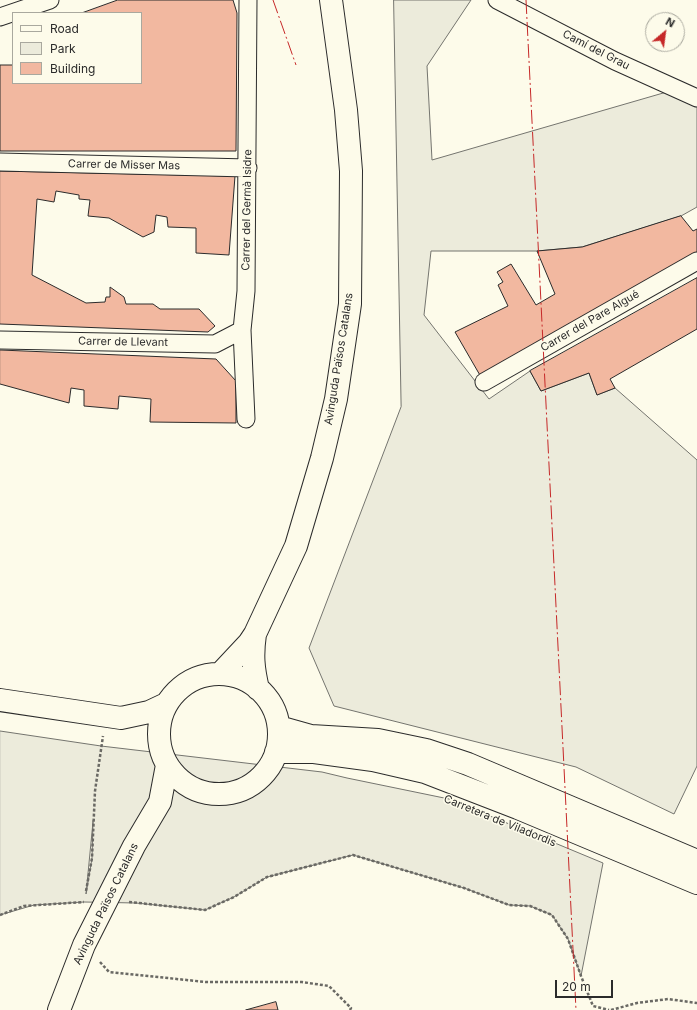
<!DOCTYPE html>
<meta charset="utf-8">
<style>
body{margin:0}
#map{position:relative;width:697px;height:1010px;overflow:hidden;background:#fdfbea;font-family:Inter,sans-serif}
canvas{display:block}
.legend{position:absolute;left:12px;top:12px;width:130px;height:72px;box-sizing:border-box;background:#fdfbea;border:1px solid #a9a89e;margin:0;padding:5px 7px;list-style:none;font-size:12px;color:#2b2b2b}
.legend li{display:flex;align-items:center;gap:8px;height:20px}
.legend b{width:20px;border:1px solid #a9a89e}
.north{position:absolute;left:645px;top:12px;width:40px;height:40px;box-sizing:border-box;background:#fdfbea;border:1px solid #a9a89e;border-radius:50%;rotate:29deg;font-size:11px;font-weight:700;line-height:16px;text-align:center;color:#2b2b2b}
.north::after{content:'';display:block;margin:auto;width:14px;height:18px;background:#c62828;clip-path:polygon(50% 0,100% 100%,50% 72%,0 100%)}
.scale{position:absolute;left:555px;top:980px;width:58px;height:18px;box-sizing:border-box;border:2px solid #2b2b2b;border-top:0;padding-left:5px;font-size:12px;line-height:14px;white-space:nowrap;color:#2b2b2b;-webkit-text-stroke:3px #fdfbea;paint-order:stroke}
</style>
<div id="map">
<canvas width="697" height="1010"></canvas>
<ul class="legend">
<li><b style="height:5px;background:#fdfbea"></b>Road</li>
<li><b style="height:11px;background:#ecebdb"></b>Park</li>
<li><b style="height:11px;background:#f2b8a0"></b>Building</li>
</ul>
<div class="north">N</div>
<div class="scale">20 m</div>
</div>
<script>
const ctx = document.querySelector('canvas').getContext('2d');
ctx.lineJoin = 'round';
function paint(path, color) { ctx.fillStyle = color; ctx.fill(path, 'evenodd'); }
function strokePath(path, color, width, dash) { ctx.strokeStyle = color; ctx.lineWidth = width; ctx.lineCap = dash ? 'butt' : 'round'; ctx.setLineDash(dash || []); ctx.stroke(path); }
function write(font, color, halo, rows, align = 'center') {
  ctx.font = font + ' Inter,sans-serif'; ctx.lineWidth = 3; ctx.setLineDash([]); ctx.textBaseline = 'middle'; ctx.strokeStyle = halo; ctx.fillStyle = color; for (const [text, x, y, turn = 0] of rows) {
    ctx.save(); ctx.translate(x, y); ctx.rotate((+turn || 0) * Math.PI / 180); ctx.textAlign = isNaN(turn) ? turn : align; if (halo) ctx.strokeText(text, 0, 0); ctx.fillText(text, 0, 0); ctx.restore();
  }
}
const green = new Path2D(`
 M394 0H471L427 66 432 160 677 89 697 98V207L681 216 582 247 537 251H431L424 315 489 399 530 371 541 391 589 373 597 395 615 388 697 460V766L674 814 576 767 334 706 309 648 401 407Z
 M0 731 101 746 322 772 347 778 449 799 603 863 581 976 568 939 552 915 530 906 509 905 464 888 353 855 267 877 234 897 205 910 136 903 84 902 34 905 0 915ZM93 821 92 858 86 894 93 822Z`);
paint(green, '#ecebdb');
strokePath(green, '#74746e', 1);
const building = new Path2D(`
 M118 0H233L237 13 236 151H0V65H13V83H141V13H82Z
 M0 171 235 176 229 255 196 253V228L168 227 167 217 156 215 154 232 143 237 109 218 88 216 90 200 79 199V195L56 191 54 202 37 199 32 275 86 303 105 302 106 297H110V287L124 297 126 304H153L160 309H199L215 326 208 332 0 324Z
 M681 216 693 231 697 229V254L481 377 455 332 508 306 498 285 503 282 497 272 511 264 536 305 555 294 537 251 582 247Z
 M697 278V329L610 379 615 388 597 395 589 373 541 391 530 371Z
 M0 350 216 359 236 381V423L150 422 151 399 119 396 118 409 84 406V390L71 388 69 403 0 384Z
 M276 1002 278 1010H246Z`);
paint(building, '#f2b8a0');
strokePath(building, '#2b2b2b', 1);
const street = new Path2D(`
 M497 0 615 61 697 98
 M0 17 50 0
 M0 162 248 168
 M0 340 215 344 242 330
 M484 382 697 261
 M246 419 242 330 246 291 248 0`);
const secondary = new Path2D(`
 M255 634C252 655 253 668 258 689
 M220 674 249 643 255 634 296 546 322 458 336 399 350 304 351 171 346 110 331 0
 M159 734a60 60 0 1 1 120 0a60 60 0 1 1-120 0Z
 M0 700 121 718 149 712 166 704
 M279 727 311 736 378 740 426 750 468 764 697 861
 M276 752H314L373 760 425 772 518 808 697 883
 M59 1010 84 945 134 846 160 802 167 765`);
strokePath(street, '#2b2b2b', 19);
strokePath(secondary, '#2b2b2b', 24);
strokePath(new Path2D(`
 M86 891 92 858 95 791 103 736
 M129 902 205 910 234 897 267 877 353 855 464 888 509 905 530 906 552 915 568 939 581 976 593 1006 609 1010
 M0 915 24 906 84 902
 M100 962 109 972 206 982H302L329 986 351 1008 350 1010
 M611 1010 637 1003 668 999 697 1003`), '#6a6964', 2.5, [3, 2]);
strokePath(street, '#fdfbea', 17);
strokePath(secondary, '#fdfbea', 22);
strokePath(new Path2D(`
 M273 0 296 65
 M526 0 576 1010`), '#c62828', 1, [14, 3, 2, 3]);
write('11px', '#2b2b2b', '#fdfbea', [
 ["Camí del Grau",596,50,27],
 ["Carrer de Misser Mas",124,165,1],
 ["Carrer del Germà Isidre",247,210,-89],
 ["Carrer del Pare Algué",590,321,-30],
 ["Carrer de Llevant",123,342,1],
 ["Avinguda Països Catalans",339,359,-81],
 ["Carretera de Viladordis",500,821,22],
 ["Avinguda Països Catalans",106,904,-64]
]);
</script>
